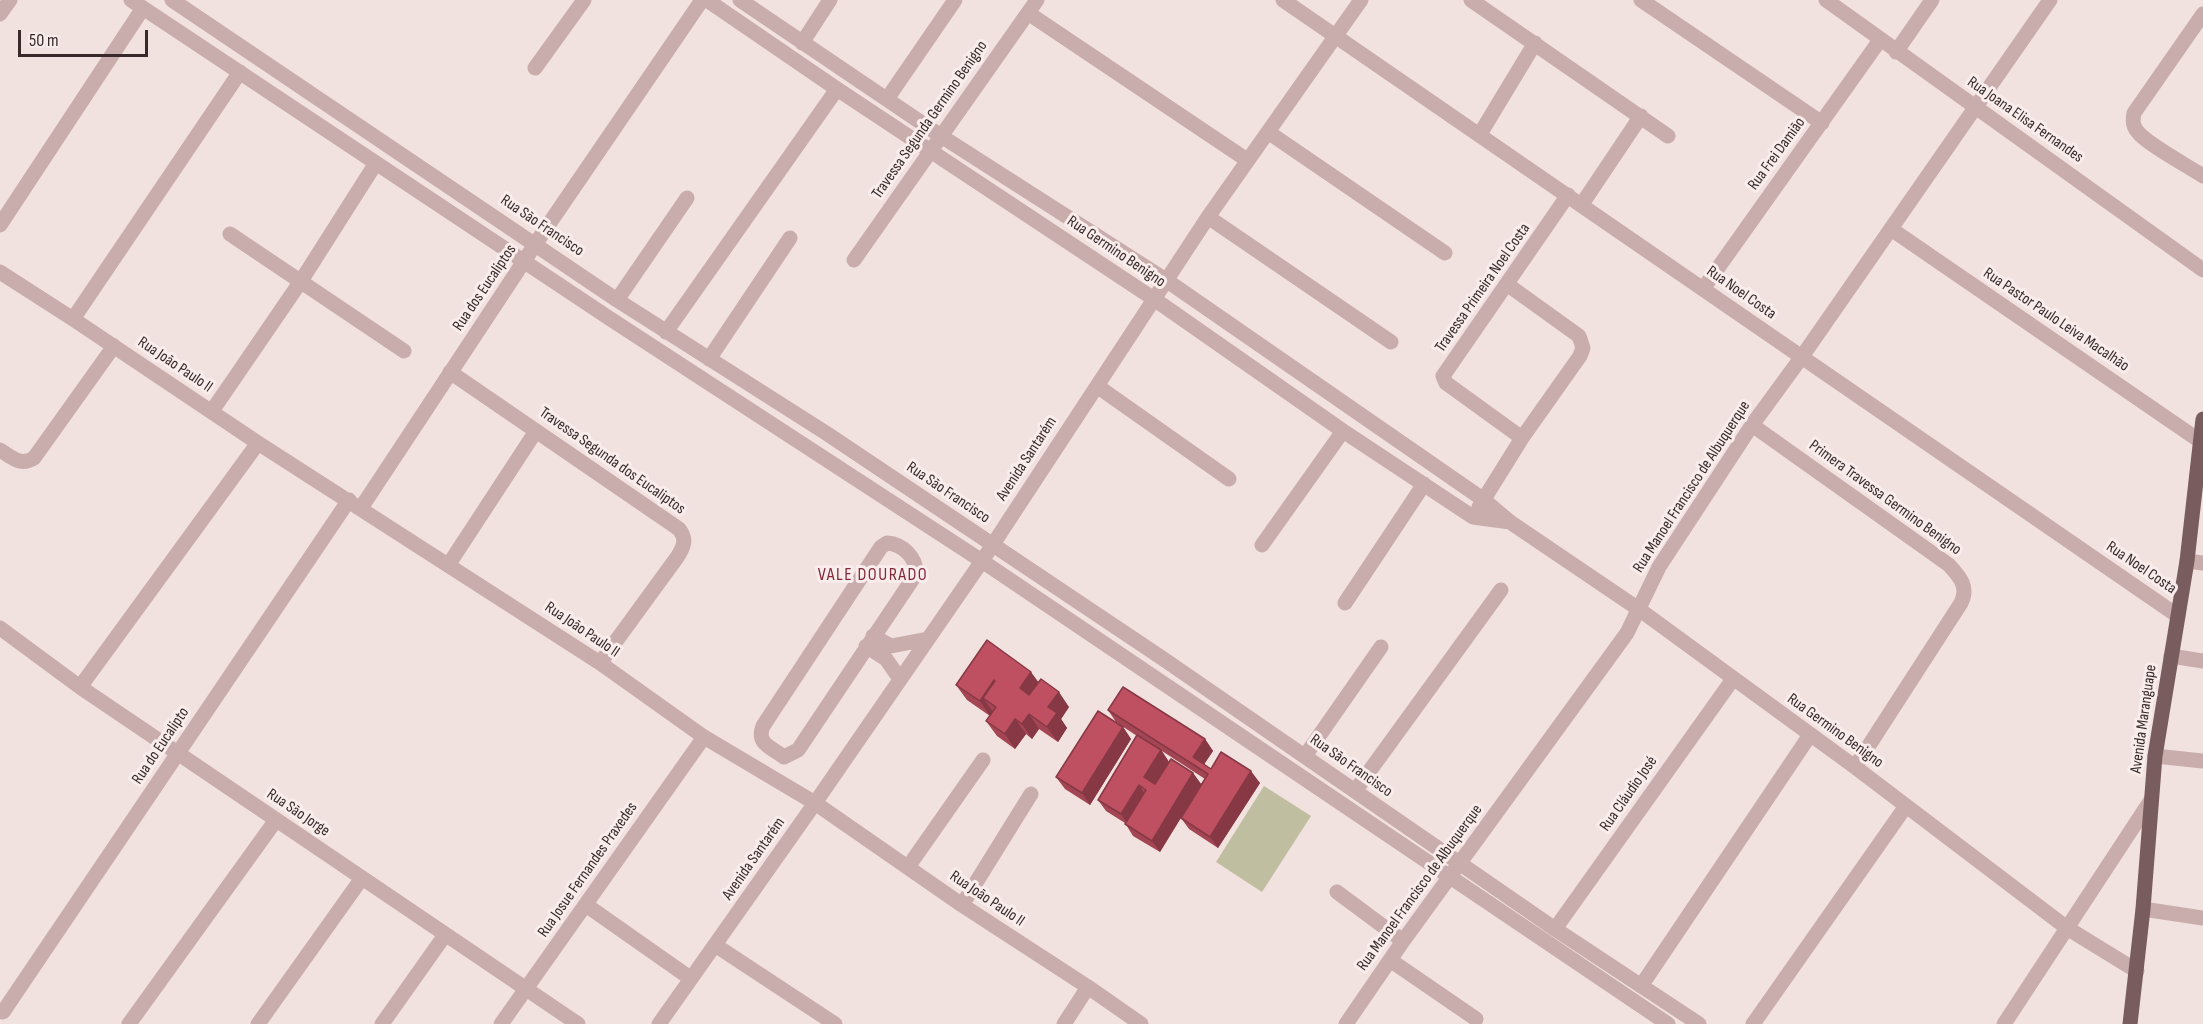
<!DOCTYPE html>
<meta charset="utf-8">
<style>
body{margin:0}
#map{position:relative;width:2203px;height:1024px;overflow:hidden;background:#f2e2df;font-family:"Sofia Sans Condensed",sans-serif}
canvas{display:block}
.scale{position:absolute;left:18px;top:30px;width:130px;height:27px;box-sizing:border-box;border:3px solid #382a2b;border-top:0;padding-left:8px;font-size:18px;line-height:21px;white-space:nowrap;color:#382a2b;-webkit-text-stroke:4px #f9edec;paint-order:stroke}
</style>
<div id="map">
<canvas width="2203" height="1024"></canvas>
<div class="scale">50 m</div>
</div>
<script>
const ctx = document.querySelector('canvas').getContext('2d');
ctx.lineJoin = 'round';
function paint(path, color) { ctx.fillStyle = color; ctx.fill(path, 'evenodd'); }
function strokePath(path, color, width, dash) { ctx.strokeStyle = color; ctx.lineWidth = width; ctx.lineCap = dash ? 'butt' : 'round'; ctx.setLineDash(dash || []); ctx.stroke(path); }
function write(font, color, halo, rows, align = 'center') {
  ctx.font = font + ' "Sofia Sans Condensed",sans-serif'; ctx.lineWidth = 6; ctx.setLineDash([]); ctx.textBaseline = 'middle'; ctx.strokeStyle = halo; ctx.fillStyle = color; for (const [text, x, y, turn = 0] of rows) {
    ctx.save(); ctx.translate(x, y); ctx.rotate((+turn || 0) * Math.PI / 180); ctx.textAlign = isNaN(turn) ? turn : align; if (halo) ctx.strokeText(text, 0, 0); ctx.fillText(text, 0, 0); ctx.restore();
  }
}
paint(new Path2D(`
 M1264 786 1311 816 1262 892 1216 862Z`), '#c0bea0');
strokePath(new Path2D(`
 M131 0 612 320 982 561 1668 1024
 M172 0 617 300 826 433 1162 658 1555 929 1699 1024
 M707 0 837 89 1154 299 1343 431 1473 517 1510 522
 M740 0 941 136 1166 280 1484 500 1510 522 1640 610 1855 767 2067 928 2137 971
 M1283 0 2178 616
 M1471 0 1668 136
 M1641 0 1822 123
 M1826 0 2203 270
 M1028 13 1247 160
 M0 14 10 0
 M2203 14 2134 113C2133 119 2132 125 2137 131 2145 143 2188 166 2203 176
 M802 43 830 0
 M1896 52 1932 0
 M535 68 584 0
 M887 99 955 0
 M1268 132 1445 253
 M1480 134 1535 43
 M1582 204 1641 116
 M1208 217 1391 342
 M0 225 143 8
 M1891 229 2200 441
 M230 234 404 351
 M854 260 1037 0
 M0 272 73 319 258 443 600 663 704 737 815 803 962 905 1088 987 1141 1024
 M1703 289 1880 40
 M617 300 687 198
 M73 319 240 72
 M666 332 837 89
 M709 359 790 238
 M450 372 679 529C687 539 684 546 678 556L600 663
 M1097 386 1229 479
 M212 411 301 281 376 163
 M1752 425 1949 565C1960 577 1969 587 1961 603L1855 767
 M1522 438 1446 383 1443 376 1568 195
 M0 450C12 457 20 467 34 458L114 346
 M1479 507 1522 438 1580 356 1583 348 1579 336 1508 285
 M361 508 536 243 702 0
 M887 543C903 544 917 558 916 574L798 750 784 757C771 747 756 744 763 726L881 547Z
 M1262 545 1343 431
 M2187 561 2203 563
 M449 564 536 431
 M1345 603 1424 484
 M0 628 80 687 578 1024
 M873 636 891 646 928 639
 M866 646 886 659 900 679
 M2171 656 2203 661
 M80 687 258 443
 M1305 756 1381 647
 M2155 756 2203 761
 M1355 791 1501 590
 M908 867 983 760
 M1337 892 1403 941
 M586 905 690 978
 M962 905 1031 794
 M2143 909 2203 918
 M1555 929 1733 679
 M715 945 835 1024
 M1390 960 1476 1019
 M1641 986 1810 735
 M3 1012 349 500
 M129 1024 276 820
 M258 1024 362 878
 M382 1024 445 935
 M501 1024 704 737
 M659 1024 815 803 982 561 1208 217 1361 0
 M1064 1024 1088 987
 M1346 1024 1403 941 1627 633 1659 567 1752 425 1801 358 2050 0
 M1753 1024 1906 806
 M2004 1024 2151 800`), '#c9adac', 15);
strokePath(new Path2D(`
 M2130 1024 2143 909 2155 756 2187 561 2203 419`), '#795c5e', 15);
paint(new Path2D(`
 M1039 682 1069 707 1061 719 1067 728 1058 742 1039 729 1032 739 1026 734 1015 749 997 736 986 721 990 716 967 700 956 685Z
 M1108 710 1205 739 1213 751 1204 764 1211 769 1260 783 1218 848 1189 829 1181 818 1160 852 1133 836 1125 823 1106 811 1098 800 1137 736 1116 722ZM1162 751 1205 779 1201 784 1193 773 1169 762Z
 M1123 727 1131 739 1090 805 1065 789 1056 777Z`), '#a44554');
paint(new Path2D(`
 M1031 672 1042 687 1030 704 1020 688Z
 M994 680 1004 695 983 698 993 712 990 716 980 701Z
 M1059 692 1069 707 1061 719 1067 728 1058 742 1047 727 1048 707Z
 M1029 714 1039 729 1032 739 1022 724Z
 M1015 719 1026 734 1015 749 1005 734Z
 M1123 727 1131 739 1090 805 1082 793Z
 M1205 739 1213 751 1201 769 1193 757Z
 M1161 750 1169 762 1152 789 1144 777Z
 M1251 771 1260 783 1218 848 1210 837Z
 M1193 773 1201 784 1160 852 1152 841Z
 M1139 785 1147 797 1129 826 1121 814Z`), '#863845');
const building = new Path2D(`
 M987 640 1031 672 1020 688 1029 695 1041 679 1059 692 1048 707 1057 713 1047 727 1029 714 1022 724 1015 719 1005 734 986 721 996 707 983 698 995 681 994 680 980 701 956 685Z
 M1123 687 1205 739 1193 757 1211 769 1221 752 1251 771 1210 837 1181 818 1208 774 1108 710Z
 M1098 711 1123 727 1082 793 1056 777Z
 M1137 735 1161 750 1144 777 1155 784 1171 759 1193 773 1152 841 1125 824 1146 790 1139 785 1121 814 1098 800Z`);
paint(building, '#bf5062');
strokePath(building, '#863845', 1.5);
write('16px', '#382a2b', '#f9edec', [
 ["Travessa Segunda Germino Benigno",930,120,-55],
 ["Rua Joana Elisa Fernandes",2025,120,35],
 ["Rua Frei Damião",1777,154,-54],
 ["Rua São Francisco",542,226,34],
 ["Rua Germino Benigno",1116,252,34],
 ["Rua dos Eucaliptos",485,288,-56],
 ["Travessa Primeira Noel Costa",1483,288,-55],
 ["Rua Noel Costa",1741,293,35],
 ["Rua Pastor Paulo Leiva Macalhão",2056,320,34],
 ["Rua João Paulo II",175,365,34],
 ["Avenida Santarém",1027,459,-57],
 ["Travessa Segunda dos Eucaliptos",612,461,35],
 ["Rua Manoel Francisco de Albuquerque",1692,487,-57],
 ["Rua São Francisco",948,493,34],
 ["Primera Travessa Germino Benigno",1885,498,36],
 ["Rua Noel Costa",2141,568,34],
 ["Rua João Paulo II",582,630,34],
 ["Avenida Maranguape",2144,719,-82],
 ["Rua Germino Benigno",1835,731,36],
 ["Rua do Eucalipto",161,746,-56],
 ["Rua São Francisco",1351,766,35],
 ["Rua Cláudio José",1629,794,-55],
 ["Rua São Jorge",298,813,34],
 ["Avenida Santarém",754,859,-55],
 ["Rua Josue Fernandes Praxedes",588,870,-55],
 ["Rua Manoel Francisco de Albuquerque",1420,888,-54],
 ["Rua João Paulo II",987,899,34]
]);
ctx.letterSpacing = '1.5px';
write('18px', '#822837', '#f9edec', [
 ["VALE DOURADO",873,575]
]);
ctx.letterSpacing = '0px';
</script>
